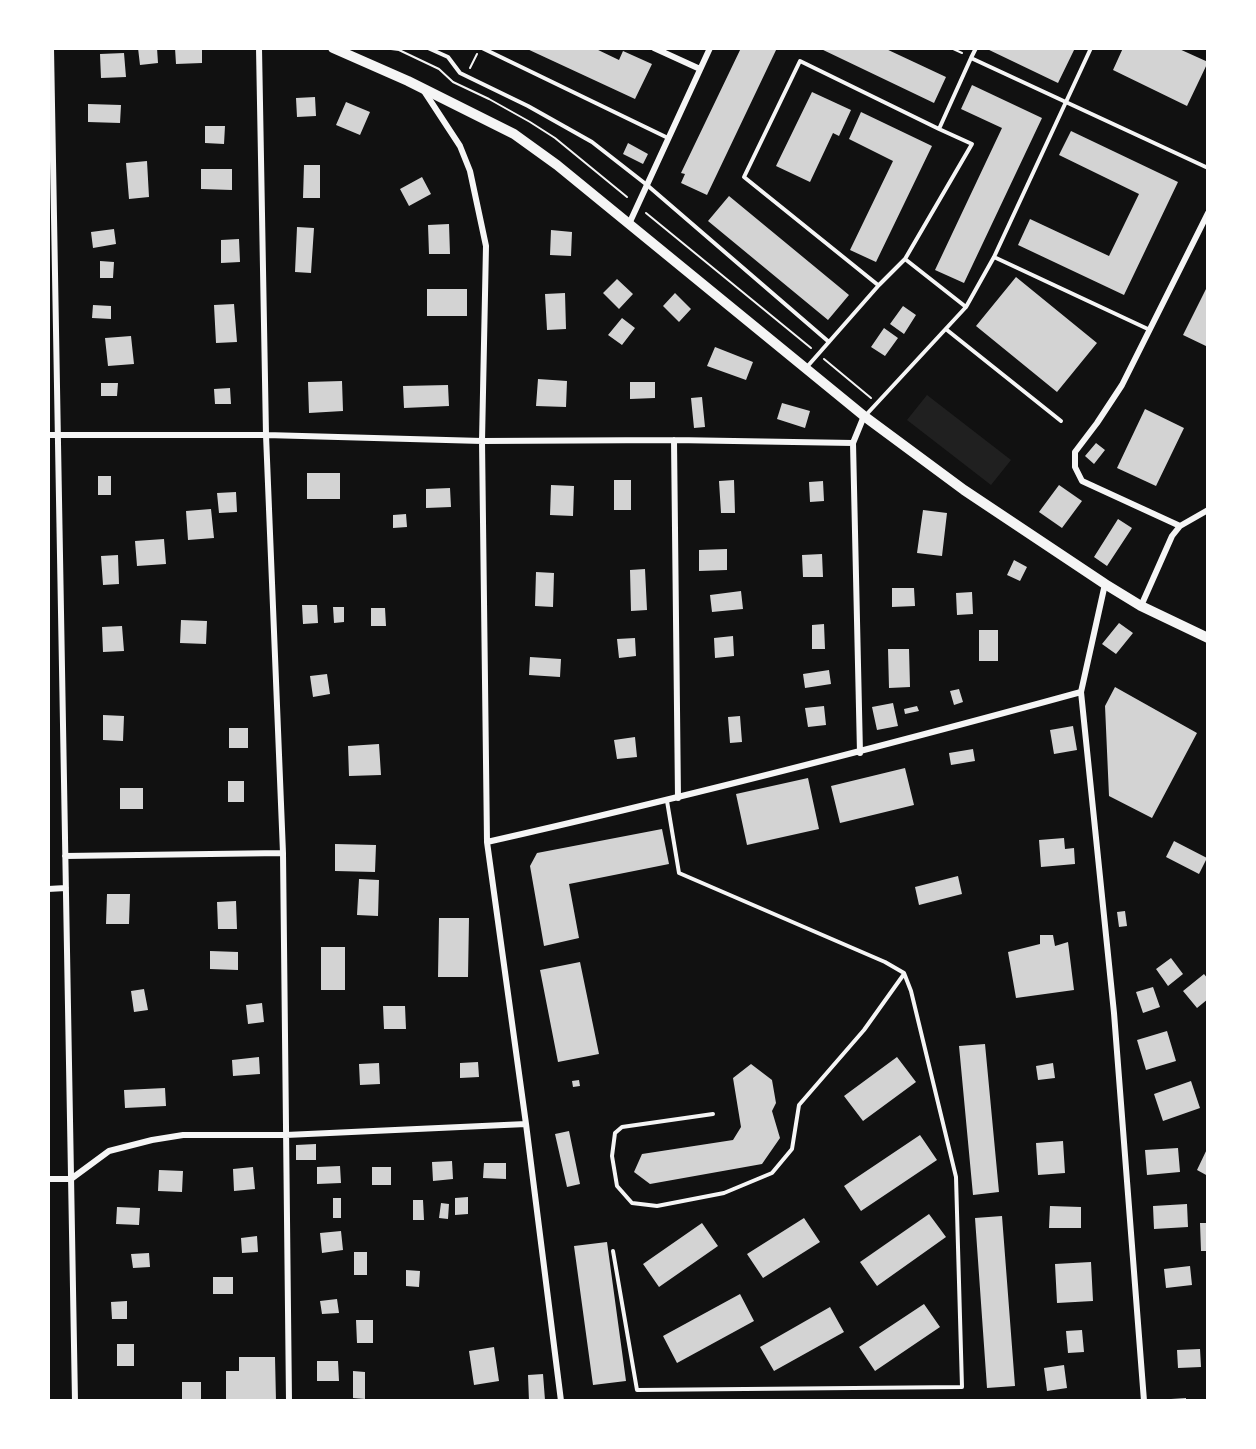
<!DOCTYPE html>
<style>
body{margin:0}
#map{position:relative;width:1256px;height:1449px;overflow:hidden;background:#111;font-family:Roboto,sans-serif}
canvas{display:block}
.frame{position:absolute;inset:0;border:50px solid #fff;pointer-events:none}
</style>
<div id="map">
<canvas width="1256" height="1449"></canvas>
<div class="frame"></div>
</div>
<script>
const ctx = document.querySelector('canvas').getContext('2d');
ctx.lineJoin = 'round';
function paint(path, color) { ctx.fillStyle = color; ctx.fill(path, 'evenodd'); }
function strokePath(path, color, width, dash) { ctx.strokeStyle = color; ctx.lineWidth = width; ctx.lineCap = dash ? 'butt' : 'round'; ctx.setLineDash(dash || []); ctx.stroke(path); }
paint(new Path2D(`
 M927 395 1011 460 991 485 907 420Z`), '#202020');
paint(new Path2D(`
 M138 48H157L158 63 140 65Z
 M175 48H202V63L176 64Z
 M525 48H594L619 60 623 51 652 64 635 99Z
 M741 48H777L707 195 681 183 685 174 681 173Z
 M819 48H884L946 77 934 103Z
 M985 48H1075L1058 83Z
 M1123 48H1177L1208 62 1187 106 1113 70Z
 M124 53 126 77 101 78 100 54Z
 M972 85 1042 118 964 283 935 270 1002 128 961 109Z
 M812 92 851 110 839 136 833 133 810 182 776 166Z
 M315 97 316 116 297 117 296 98Z
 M346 102 370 112 360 135 336 125Z
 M88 104 121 105 120 123 88 122Z
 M861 112 932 146 876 262 850 250 893 161 849 139Z
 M205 126H225L224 144 205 143Z
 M1071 131 1178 182 1124 295 1018 245 1030 219 1109 256 1139 194 1059 155Z
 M628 143 648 154 643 164 623 154Z
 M147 161 149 197 129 199 126 163Z
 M304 165H320V198H303Z
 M201 169H232V190L201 189Z
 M422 177 431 194 409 206 400 189Z
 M729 196 849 295 828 320 708 221Z
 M449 224 450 254H429L428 225Z
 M297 227 314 228 311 273 295 272Z
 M114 229 116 244 93 248 91 232Z
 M551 230 572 232 571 256 550 255Z
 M239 239 240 262 221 263V240Z
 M100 261 114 262 113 278H100Z
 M1016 277 1097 343 1057 392 976 326Z
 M617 279 633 294 619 309 603 293Z
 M1208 285V347L1183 335Z
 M427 289H467V316H427Z
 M565 293 566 329 547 330 545 294Z
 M675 293 691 309 679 322 663 306Z
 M234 304 237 342 216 343 214 305Z
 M93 305 111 306V319L92 318Z
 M903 306 916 315 904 334 890 324Z
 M622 318 635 328 622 345 608 335Z
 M884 328 898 338 885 356 871 347Z
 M131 336 134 364 108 366 105 338Z
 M715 347 753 362 746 380 707 366Z
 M538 379 567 381 566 407 536 406Z
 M342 381 343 411 309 413 308 382Z
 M630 382H655V398L630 399Z
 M101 383H118L117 396H101Z
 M448 385 449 406 404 408 403 386Z
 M230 388 231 404H215L214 389Z
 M702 397 705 427 694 428 691 398Z
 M782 403 810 411 805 428 777 419Z
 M1145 409 1184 428 1156 486 1117 468Z
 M1096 443 1105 450 1094 464 1085 456Z
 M307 473H340V499H307Z
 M98 476H111V495H98Z
 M614 480H631V510H614Z
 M734 480 735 513H721L719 481Z
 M823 481 824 501 810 502 809 482Z
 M551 485 574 486 573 516 550 515Z
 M1059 485 1082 501 1062 528 1039 512Z
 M450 488 451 507 426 508V489Z
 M236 492 237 512 219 513 217 493Z
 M211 509 214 538 188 540 186 511Z
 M923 510 947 513 942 556 917 553Z
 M406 514 407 527 393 528V515Z
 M1118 519 1132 528 1107 566 1094 557Z
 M164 539 166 564 137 566 135 541Z
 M727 549V570L699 571V550Z
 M822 554 823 577H803L802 555Z
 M118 555 119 584 103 585 101 556Z
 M1014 560 1027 567 1020 581 1007 575Z
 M645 569 647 610 631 611 630 570Z
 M536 572 554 573 553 607 535 606Z
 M892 588H914L915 606 892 607Z
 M741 591 743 609 712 612 710 595Z
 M972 592 973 614 957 615 956 593Z
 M302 605H317L318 623 303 624Z
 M333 607H344V622L334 623Z
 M371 608H385L386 626H371Z
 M181 620 207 621 206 644 180 643Z
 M1119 623 1133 633 1116 654 1102 644Z
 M824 624 825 649H812V625Z
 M122 626 124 651 103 652 102 627Z
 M979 630H998V661H979Z
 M733 636 734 656 715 658 714 638Z
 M635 638 636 656 619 658 617 639Z
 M888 649H909L910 687 889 688Z
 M530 657 561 659 560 677 529 675Z
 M829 670 831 684 805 688 803 674Z
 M327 674 330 694 313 697 310 676Z
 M1115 687 1197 733 1152 818 1109 796 1105 706Z
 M959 689 963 702 954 705 950 691Z
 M893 703 898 726 877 730 872 707Z
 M824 706 826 725 808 727 805 708Z
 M917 706 919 711 905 714 904 709Z
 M103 715 124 716 123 741 103 740Z
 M740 716 742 742 730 743 728 717Z
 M1073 726 1077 750 1054 754 1050 730Z
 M229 728H248V748H229Z
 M635 737 637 757 617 759 614 740Z
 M379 744 381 775 349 776 348 746Z
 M973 749 975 761 951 765 949 753Z
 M905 768 914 805 840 823 831 786Z
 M808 778 819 829 747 845 736 794Z
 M228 781H244V802H228Z
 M120 788H143V809H120Z
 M662 829 669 864 569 884 579 938 544 946 530 866 537 853Z
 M1064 838 1065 849 1074 848 1075 864 1041 867 1039 840Z
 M1174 841 1207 858 1199 874 1166 857Z
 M335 844 376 845 375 872 335 871Z
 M958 876 962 894 919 905 915 887Z
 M359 879 379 880 378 916 357 915Z
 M107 894H130L129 924H106Z
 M236 901 237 929H218L217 902Z
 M1125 911 1127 926 1119 927 1117 912Z
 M439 918H469L468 977H438Z
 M1040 935H1053L1055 946 1068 942 1074 990 1016 998 1008 952 1040 944Z
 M321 947H345V990H321Z
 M210 951 238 952V970L210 969Z
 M1171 958 1183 974 1168 986 1156 969Z
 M580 962 599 1054 558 1062 540 970Z
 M1204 974 1208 979V999L1197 1008 1183 991Z
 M1153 987 1160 1007 1143 1013 1136 992Z
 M144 989 148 1010 134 1012 131 991Z
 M262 1003 264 1022 248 1024 246 1005Z
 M383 1006H405L406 1029H384Z
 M1167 1031 1176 1061 1146 1070 1137 1040Z
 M985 1044 999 1192 973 1195 959 1046Z
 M259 1057 260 1074 233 1076 232 1060Z
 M897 1057 916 1082 863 1121 844 1096Z
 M478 1062 479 1077 460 1078V1063Z
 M379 1063 380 1084 360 1085 359 1064Z
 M1053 1063 1055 1078 1038 1080 1036 1066Z
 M751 1064 772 1080 776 1103 772 1111 780 1138 762 1164 650 1184 634 1172 642 1154 733 1140 741 1127 733 1078Z
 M579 1080 580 1086 573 1087 572 1081Z
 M1191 1081 1200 1108 1163 1121 1154 1094Z
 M165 1088 166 1106 125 1108 124 1090Z
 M569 1131 580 1184 567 1187 555 1134Z
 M920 1135 937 1160 861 1211 844 1186Z
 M1063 1141 1065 1173 1038 1175 1036 1143Z
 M316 1144V1160H296V1145Z
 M1208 1147V1176L1197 1170Z
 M1178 1148 1180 1172 1147 1175 1145 1150Z
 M452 1161 453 1179 433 1181 432 1162Z
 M484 1163H506V1179L483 1178Z
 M340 1166 341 1183 317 1184V1167Z
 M253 1167 255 1189 234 1191 233 1169Z
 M372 1167H391V1185H372Z
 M159 1170 183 1171 182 1192 158 1191Z
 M468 1197V1214L455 1215V1198Z
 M333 1198H341V1218H333Z
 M413 1200H423L424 1220H413Z
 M441 1203 449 1204 448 1219 439 1218Z
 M1187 1204 1188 1227 1154 1229 1153 1206Z
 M1050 1206 1081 1207V1228H1049Z
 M117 1207 140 1208 139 1225 116 1224Z
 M929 1214 946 1237 877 1286 860 1262Z
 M1002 1216 1015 1386 987 1388 975 1218Z
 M804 1218 820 1242 763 1278 747 1254Z
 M702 1223 718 1246 659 1287 643 1264Z
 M1200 1223H1208V1251H1201Z
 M341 1231 343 1250 322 1253 320 1233Z
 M257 1236 258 1252 242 1253 241 1238Z
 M607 1242 626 1381 593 1385 574 1246Z
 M354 1252H367V1275H354Z
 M149 1253 150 1267 133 1268 131 1254Z
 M1091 1262 1093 1301 1057 1303 1055 1264Z
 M1190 1266 1192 1285 1166 1288 1164 1269Z
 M406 1270 420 1271 419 1287 406 1286Z
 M213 1277H233V1294H213Z
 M740 1294 754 1321 677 1363 663 1336Z
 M337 1299 339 1313 322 1314 320 1301Z
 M127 1301V1319H112L111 1302Z
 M924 1304 940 1327 875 1371 859 1347Z
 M830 1307 844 1332 774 1371 760 1347Z
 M356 1320H373V1343H357Z
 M1082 1330 1084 1352 1068 1353 1066 1331Z
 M117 1344H134V1366H117Z
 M494 1347 499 1381 474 1385 469 1351Z
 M1200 1349 1201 1367 1178 1368 1177 1350Z
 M239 1357H275L276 1401H226V1371H239Z
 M317 1361H338L339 1381H317Z
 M1064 1365 1067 1388 1047 1391 1044 1368Z
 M353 1371 365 1372V1399L353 1398Z
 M543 1374 545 1400 529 1401 528 1375Z
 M182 1382H201V1401H182Z
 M1186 1398V1401H1171V1399Z`), '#d3d3d3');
strokePath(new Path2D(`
 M383 48 399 50 439 69 453 82 489 99 530 122 555 138 627 197
 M951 48 962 53
 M470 68 477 54
 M646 213 811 348
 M824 359 871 398`), '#f5f5f5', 2);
strokePath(new Path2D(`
 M428 48 448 57 460 73 528 106 592 142 647 185 829 342
 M482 48 668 138
 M971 58 976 48
 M994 257 1150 330
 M905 259 966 307
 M878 285 744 177 800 61 939 129
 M947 330 1061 421
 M806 368 879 285 905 259 972 144 939 129 971 58 1208 168
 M865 416 966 307 994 257 1091 48
 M713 1114 622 1127 615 1133 612 1156 617 1186 632 1203 657 1206 724 1193 772 1173 792 1149 799 1105 864 1030 904 974
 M613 1251 637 1390 962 1387 956 1177 911 991 904 973 885 962 679 873 667 801`), '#f5f5f5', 4);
strokePath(new Path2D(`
 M51 48 75 1401
 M259 48 266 435 283 853 289 1401
 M654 48 700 69
 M424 91 460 146 470 171 486 246 482 441 487 842 526 1124 561 1401
 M629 224 710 48
 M48 435H266L482 441 674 440 853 443
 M674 440 678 798
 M1180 526 1082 481 1075 467V452L1097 423 1122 385 1208 213
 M1105 584 1081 692 1114 1013 1144 1401
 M1141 606 1172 536 1180 526 1208 510
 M860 753 853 443 864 416
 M487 842C686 797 884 746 1081 692
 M65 856 283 853
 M48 889 66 888
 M48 1179H71L109 1151 152 1140 183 1135H286L526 1124`), '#f5f5f5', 6);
strokePath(new Path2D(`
 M333 48 408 81 514 134 557 165 864 416 964 490 1105 584 1141 606 1208 638`), '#f5f5f5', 10);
</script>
